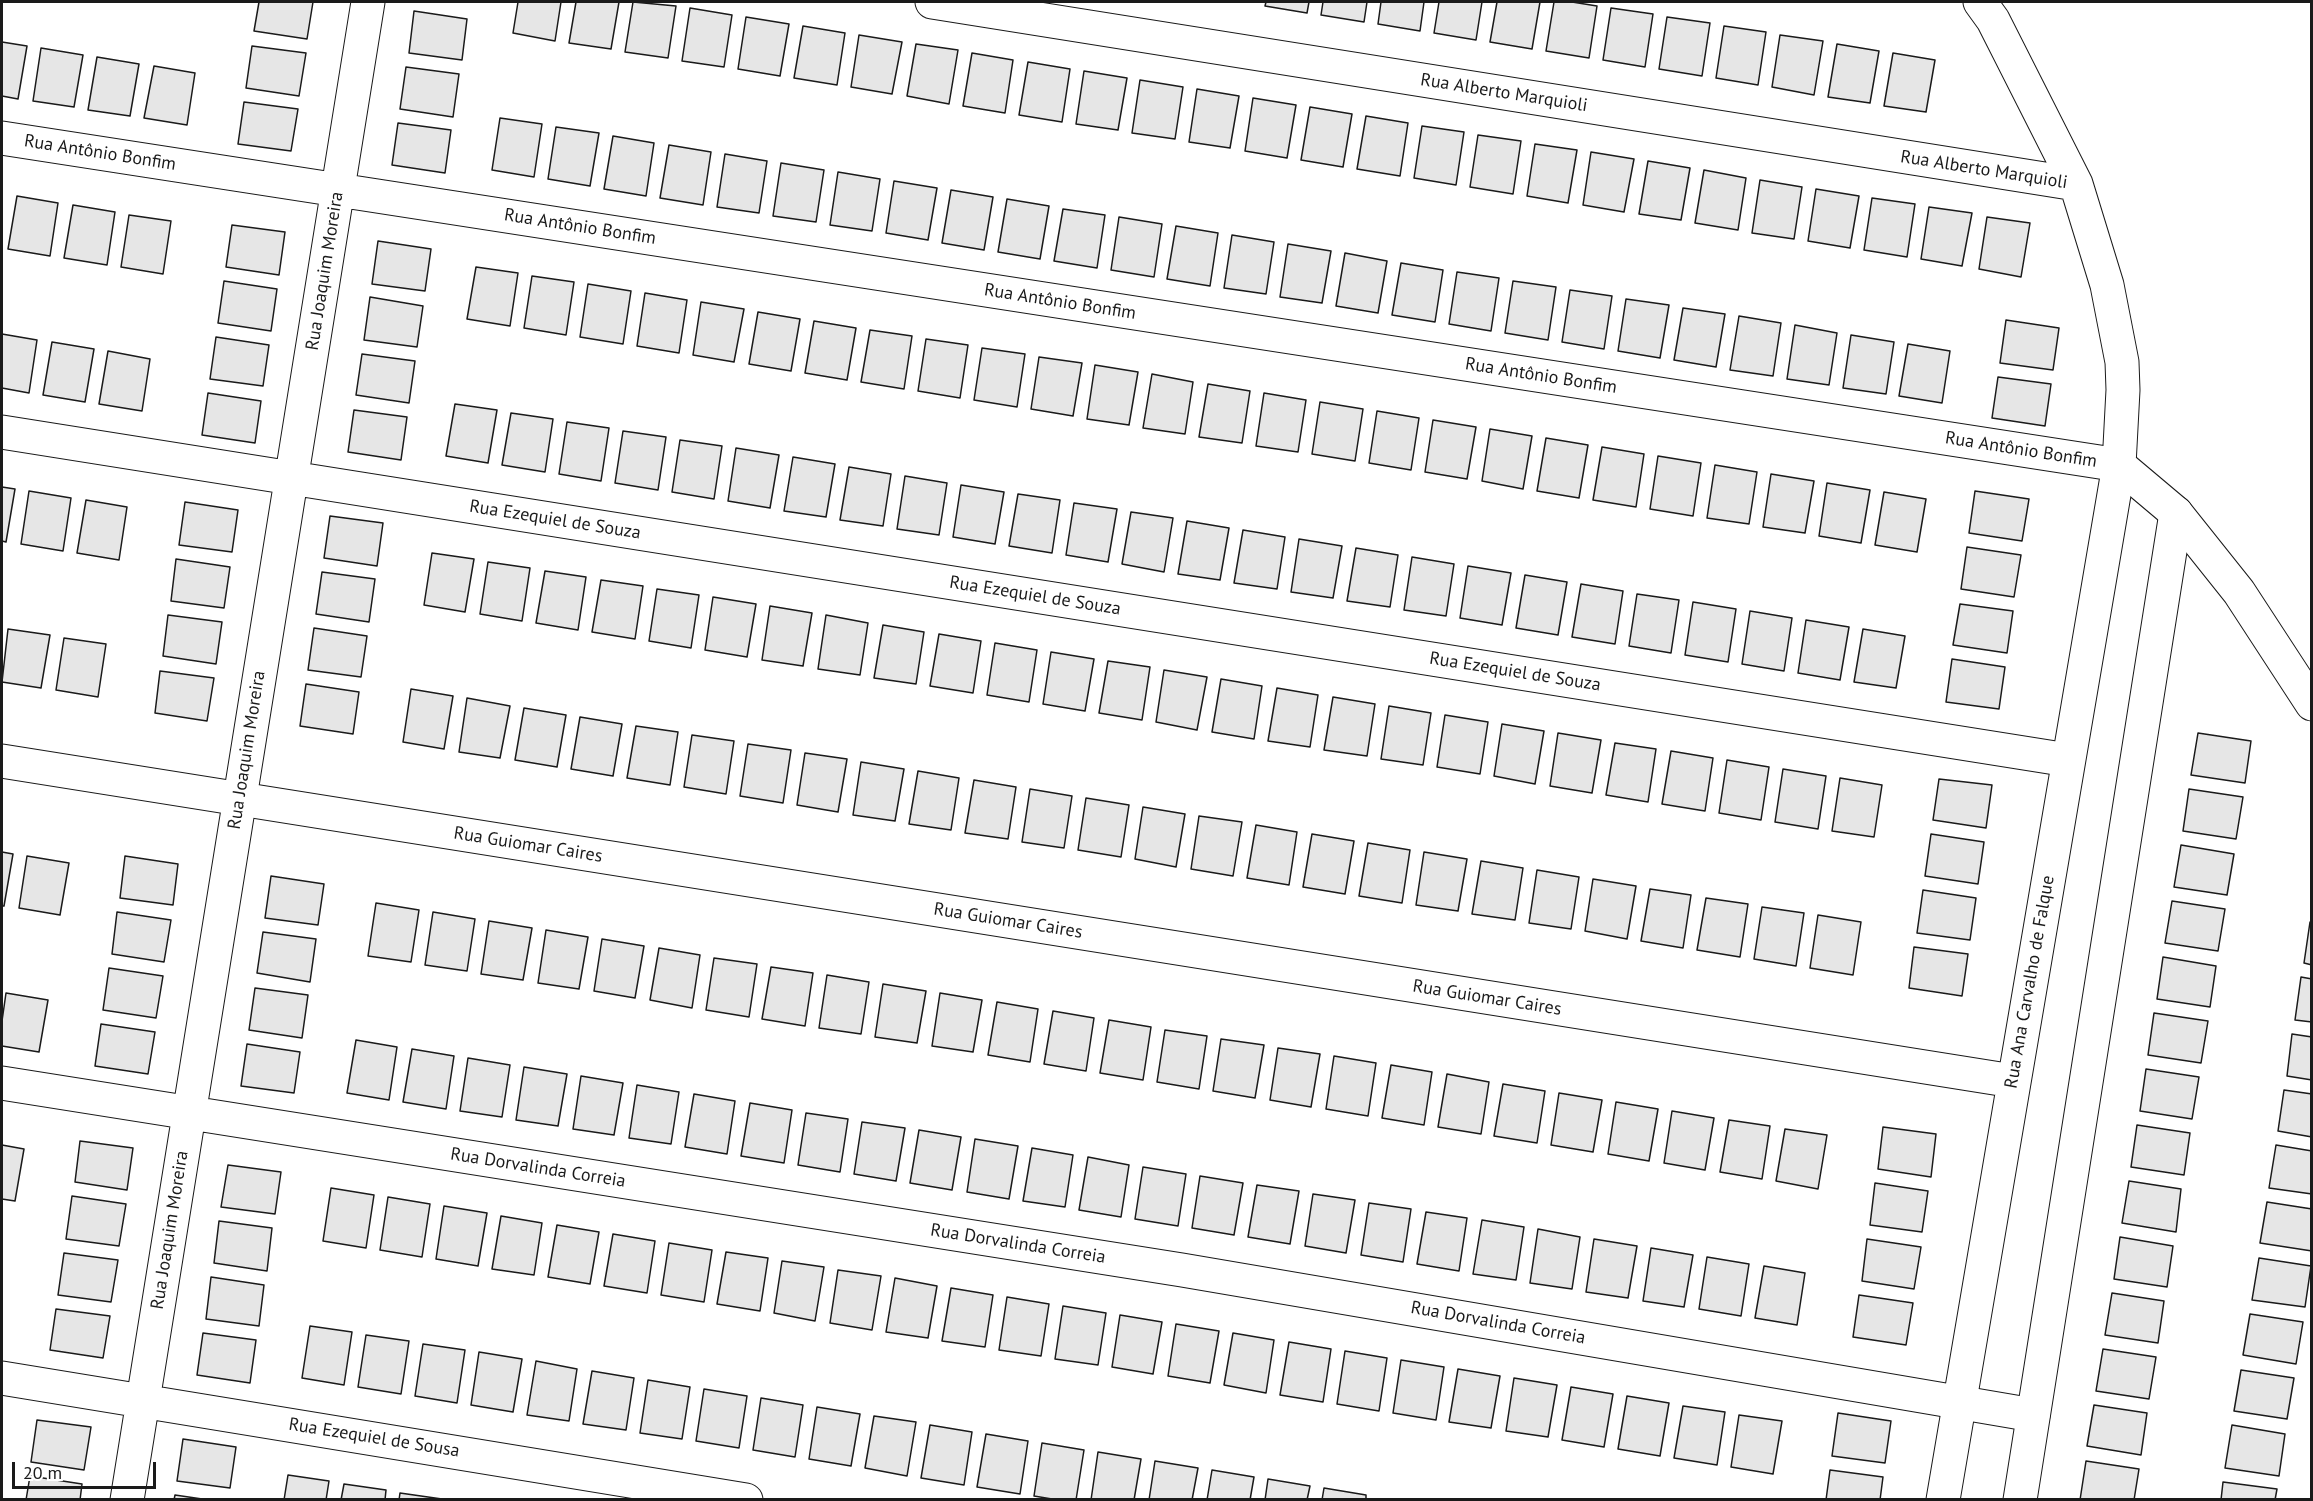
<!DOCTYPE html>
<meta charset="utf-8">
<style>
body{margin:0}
#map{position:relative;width:2313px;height:1501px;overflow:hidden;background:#fff;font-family:"PT Sans",sans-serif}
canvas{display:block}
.frame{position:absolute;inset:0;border:3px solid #1a1a1a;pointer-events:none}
.scale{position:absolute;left:12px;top:1462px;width:144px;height:27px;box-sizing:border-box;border:3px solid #1a1a1a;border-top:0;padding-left:8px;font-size:18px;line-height:21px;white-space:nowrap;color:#1a1a1a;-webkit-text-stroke:4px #fff;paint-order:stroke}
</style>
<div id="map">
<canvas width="2313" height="1501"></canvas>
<div class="frame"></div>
<div class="scale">20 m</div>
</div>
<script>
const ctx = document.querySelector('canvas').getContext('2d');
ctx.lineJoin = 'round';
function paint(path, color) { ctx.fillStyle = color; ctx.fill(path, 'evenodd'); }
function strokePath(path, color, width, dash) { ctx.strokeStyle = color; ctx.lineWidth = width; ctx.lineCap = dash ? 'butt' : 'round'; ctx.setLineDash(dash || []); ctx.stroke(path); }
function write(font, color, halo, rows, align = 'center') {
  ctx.font = font + ' "PT Sans",sans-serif'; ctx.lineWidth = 4.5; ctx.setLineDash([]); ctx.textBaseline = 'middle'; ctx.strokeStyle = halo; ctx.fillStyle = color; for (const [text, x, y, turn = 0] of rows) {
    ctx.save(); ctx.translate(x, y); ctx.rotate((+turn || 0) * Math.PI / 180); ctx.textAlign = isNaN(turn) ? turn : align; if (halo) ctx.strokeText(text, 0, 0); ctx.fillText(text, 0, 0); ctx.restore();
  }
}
const building = new Path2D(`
 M259 2H313L307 39 254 31Z
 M518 2H561L555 41 513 33Z
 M576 2H619L611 49 569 43Z
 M633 2 676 6 668 58 625 52Z
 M1266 2H1309L1307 13 1265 6Z
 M1323 2H1367L1364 22 1321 15Z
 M1381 2H1424L1420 31 1378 24Z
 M1439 2H1482L1476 40 1434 33Z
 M1497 2H1540L1532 49 1490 42Z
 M1554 2H1572L1597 6 1589 58 1546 51Z
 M690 8 732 15 724 67 682 61Z
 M1611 8 1653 14 1645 67 1603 60Z
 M414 11 467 19 462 60 409 53Z
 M746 17 789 24 780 76 738 69Z
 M1667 17 1710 23 1702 76 1659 69Z
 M803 26 845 33 837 85 794 78Z
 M1724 26 1766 32 1758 85 1716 78Z
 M859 35 902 42 892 94 851 87Z
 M1780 35 1823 41 1814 95 1772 87Z
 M2 42 27 46 18 99 2 96Z
 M916 44 958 50 949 104 907 96Z
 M1837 44 1879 51 1870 103 1828 97Z
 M252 46 306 53 299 96 246 88Z
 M41 48 83 55 74 107 33 101Z
 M972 53 1013 60 1005 113 963 106Z
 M1893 53 1935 60 1926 112 1884 106Z
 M97 57 139 64 130 116 88 110Z
 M1028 62 1070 69 1062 122 1019 115Z
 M154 66 195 73 187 125 144 118Z
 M406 67 459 74 453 117 400 109Z
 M1084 71 1127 78 1118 130 1076 124Z
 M1140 80 1183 87 1175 139 1132 133Z
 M1197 89 1239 96 1230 148 1189 142Z
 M1253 98 1296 105 1287 158 1245 151Z
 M244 102 298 109 291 151 238 144Z
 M1310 107 1352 114 1343 167 1301 160Z
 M1366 116 1408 123 1400 176 1357 169Z
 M500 118 542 124 534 177 492 170Z
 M398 123 451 130 445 173 392 165Z
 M1422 126 1464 132 1456 185 1414 178Z
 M556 127 599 133 590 186 548 179Z
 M1478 135 1521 141 1513 194 1470 187Z
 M613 136 654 143 646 196 604 189Z
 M1535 144 1577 150 1568 203 1527 196Z
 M669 145 711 152 703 205 660 198Z
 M1591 152 1634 159 1624 212 1583 205Z
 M725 154 767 161 759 213 717 207Z
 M1648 161 1690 168 1681 220 1639 214Z
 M781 163 824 170 816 222 773 216Z
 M1704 170 1746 178 1738 230 1695 223Z
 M838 172 880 179 872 231 830 225Z
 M1760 180 1802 187 1794 239 1752 233Z
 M894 181 937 188 928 240 886 233Z
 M1816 189 1859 196 1850 248 1808 241Z
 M951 190 993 197 984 250 942 243Z
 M17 196 58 203 50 256 8 249Z
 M1872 198 1915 204 1907 257 1864 250Z
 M1007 199 1049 206 1040 259 998 252Z
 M73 205 115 212 107 265 64 258Z
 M1929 207 1972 213 1962 266 1921 259Z
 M1063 209 1105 215 1097 268 1054 261Z
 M129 215 171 221 163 274 121 267Z
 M1119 217 1162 224 1154 277 1111 270Z
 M1987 217 2030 223 2021 277 1979 269Z
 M232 225 285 232 279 275 226 267Z
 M1176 226 1218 233 1210 286 1167 279Z
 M1232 235 1274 242 1266 294 1224 288Z
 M378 241 431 249 425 291 372 284Z
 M1288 244 1331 251 1322 303 1280 297Z
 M1345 253 1387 261 1378 313 1336 306Z
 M1401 263 1443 270 1435 322 1392 315Z
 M476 267 518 273 510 326 467 319Z
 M1457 272 1499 278 1491 331 1449 324Z
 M532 276 574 282 566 335 524 328Z
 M224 281 277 289 271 331 218 323Z
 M1513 281 1556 287 1548 340 1505 333Z
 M588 284 631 291 623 344 580 337Z
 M1570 290 1612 296 1604 349 1562 342Z
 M645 293 687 300 679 353 637 346Z
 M370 297 423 306 417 347 364 340Z
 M1626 299 1669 305 1660 358 1618 351Z
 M701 302 744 309 734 362 693 355Z
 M1683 308 1725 314 1716 367 1674 360Z
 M758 312 800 319 791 371 749 364Z
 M1739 316 1781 323 1773 376 1730 370Z
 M2006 320 2059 328 2053 370 2000 363Z
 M814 321 856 328 847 380 805 373Z
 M1795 325 1837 333 1829 385 1787 379Z
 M870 330 912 336 904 389 861 382Z
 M2 334 37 340 29 393 2 388Z
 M1851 335 1894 342 1886 394 1843 388Z
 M216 337 269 345 263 386 210 379Z
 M926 339 968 345 960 398 918 391Z
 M52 342 94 349 85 402 43 395Z
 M1908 344 1950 351 1942 403 1899 396Z
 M982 348 1025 354 1017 407 974 400Z
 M108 351 150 359 142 411 99 404Z
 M362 354 415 361 409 403 356 395Z
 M1039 357 1082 363 1073 416 1031 409Z
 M1095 365 1138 372 1129 425 1087 419Z
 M1152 374 1193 382 1185 434 1143 428Z
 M1998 377 2051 384 2045 426 1992 418Z
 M1208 384 1250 391 1242 443 1199 437Z
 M208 393 261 401 255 443 202 435Z
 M1264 393 1306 400 1298 452 1256 446Z
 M1320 402 1363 409 1355 461 1312 454Z
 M455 404 497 410 488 463 446 456Z
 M354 410 407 417 401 460 348 452Z
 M1377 411 1419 418 1411 470 1369 463Z
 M511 413 553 419 545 472 502 465Z
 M1433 420 1476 427 1467 479 1425 472Z
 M567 422 609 428 601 481 559 474Z
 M1490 429 1532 436 1523 489 1482 481Z
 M623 431 666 437 658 490 615 483Z
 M1546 438 1588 445 1579 498 1537 491Z
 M680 440 722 446 714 499 672 492Z
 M1602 447 1644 454 1636 507 1593 500Z
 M736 448 779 455 770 508 728 501Z
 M1658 456 1701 463 1693 516 1650 509Z
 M793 457 835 464 826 517 784 511Z
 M1715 465 1757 472 1749 524 1707 518Z
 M849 467 891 474 883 526 840 520Z
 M1771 474 1814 481 1805 533 1763 527Z
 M905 476 947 483 939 535 897 529Z
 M1827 483 1870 490 1861 543 1819 536Z
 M961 485 1004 492 995 544 953 537Z
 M2 487 15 489 6 542 2 541Z
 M29 491 71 498 63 551 21 544Z
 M1975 491 2029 499 2022 541 1969 533Z
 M1884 492 1926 499 1917 552 1875 545Z
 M1018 494 1060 500 1052 553 1009 546Z
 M86 500 127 507 119 560 77 553Z
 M185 502 238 510 232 552 179 545Z
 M1074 503 1117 509 1108 562 1066 555Z
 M1131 512 1173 518 1164 572 1122 564Z
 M330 516 383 523 377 566 324 558Z
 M1187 521 1229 528 1220 580 1178 574Z
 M1243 530 1285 537 1277 589 1234 583Z
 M1299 539 1342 546 1333 598 1291 592Z
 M1967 547 2021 555 2014 597 1961 589Z
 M1356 548 1398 555 1390 607 1347 601Z
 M432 553 474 559 465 612 424 605Z
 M1412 557 1454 564 1446 616 1404 610Z
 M176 559 230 567 224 608 171 601Z
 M488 562 530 568 522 621 480 614Z
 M1468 566 1511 573 1502 625 1460 618Z
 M545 571 586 577 578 630 536 623Z
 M322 572 375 579 369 622 316 614Z
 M1525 575 1567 582 1558 635 1516 628Z
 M601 580 643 586 635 639 592 632Z
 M1581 584 1623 591 1615 644 1572 637Z
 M657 589 699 595 691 648 649 641Z
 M1637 594 1679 600 1671 653 1629 646Z
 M713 597 756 604 747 657 705 650Z
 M1693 602 1736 609 1728 662 1685 655Z
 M1960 604 2013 611 2007 653 1953 645Z
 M770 606 812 613 803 666 762 660Z
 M1750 611 1792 618 1784 671 1742 664Z
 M168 615 222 622 216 664 163 656Z
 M826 615 868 623 860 675 818 669Z
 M1806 620 1849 627 1840 680 1798 673Z
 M883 625 924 632 916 684 874 678Z
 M314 628 367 636 361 677 308 670Z
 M8 629 50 635 41 688 2 682Z
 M1863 629 1905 636 1896 688 1854 682Z
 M939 634 981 641 973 693 930 686Z
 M64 638 106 644 98 697 56 690Z
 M995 643 1037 650 1029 702 987 695Z
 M1051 652 1094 659 1085 711 1043 704Z
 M1952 659 2005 667 1999 709 1946 702Z
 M1108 661 1150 667 1142 720 1099 713Z
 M1164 670 1207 677 1197 730 1156 722Z
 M160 671 214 678 207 721 155 713Z
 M1221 679 1262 686 1254 739 1212 732Z
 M306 684 359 692 353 734 300 726Z
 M1277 688 1318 695 1310 747 1268 741Z
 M411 689 453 696 444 749 403 742Z
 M1333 697 1375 704 1367 756 1324 750Z
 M467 698 510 706 500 758 459 752Z
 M1389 706 1431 713 1423 765 1381 759Z
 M524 708 566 715 557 767 515 760Z
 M1445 715 1488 722 1480 774 1437 767Z
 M580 717 622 724 613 776 571 769Z
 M1502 724 1544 731 1535 784 1494 776Z
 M636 726 678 732 670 785 627 778Z
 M1558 733 1601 740 1592 793 1550 786Z
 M2198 733 2251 741 2245 783 2191 775Z
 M692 735 734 741 726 794 684 787Z
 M1615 743 1656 749 1648 802 1606 795Z
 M748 744 791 750 783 803 740 796Z
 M1671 751 1713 758 1705 811 1662 804Z
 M805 753 847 759 838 812 797 805Z
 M1727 760 1769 767 1761 820 1719 813Z
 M861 762 904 769 895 821 853 815Z
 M1783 769 1826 776 1818 829 1775 822Z
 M918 771 959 778 951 830 909 824Z
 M1840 778 1882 785 1874 837 1832 831Z
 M1939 779 1992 785 1986 828 1933 820Z
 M974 780 1016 787 1008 839 965 833Z
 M1030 789 1072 796 1064 848 1022 842Z
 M2189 789 2243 797 2236 839 2183 831Z
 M1086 798 1129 805 1121 857 1078 850Z
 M1143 807 1185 814 1176 867 1135 859Z
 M1199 816 1242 822 1233 876 1191 869Z
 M1256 825 1297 832 1289 885 1247 878Z
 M1312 834 1354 841 1345 894 1303 887Z
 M1931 834 1984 842 1978 884 1925 876Z
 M1368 843 1410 850 1402 903 1359 896Z
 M2181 845 2234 854 2227 895 2174 887Z
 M2 852 13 854 4 906H2Z
 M1424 852 1467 859 1458 911 1416 905Z
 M27 856 69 863 60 915 19 908Z
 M125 856 178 864 173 905 120 898Z
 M1481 861 1523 868 1515 920 1472 914Z
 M1537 870 1579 877 1571 929 1529 923Z
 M271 876 324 884 318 925 265 918Z
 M1593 879 1636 886 1627 939 1585 931Z
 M1650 889 1691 895 1683 948 1641 941Z
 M1923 890 1976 898 1970 940 1917 933Z
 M1706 898 1748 904 1740 957 1697 950Z
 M2172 901 2225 909 2218 951 2165 943Z
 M376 903 419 910 411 962 368 956Z
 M1762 907 1804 913 1796 966 1754 959Z
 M117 912 171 920 164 962 112 954Z
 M433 912 475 919 467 971 425 965Z
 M1818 915 1861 922 1853 975 1810 968Z
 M489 921 532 928 523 980 481 974Z
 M2310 922H2312V965L2304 963Z
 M546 930 588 937 579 989 538 983Z
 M263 932 316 939 310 982 257 973Z
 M602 939 644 946 635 998 594 991Z
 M1914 947 1968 954 1962 996 1909 988Z
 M659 948 700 955 692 1008 650 1000Z
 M2163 957 2216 966 2210 1007 2157 999Z
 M714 958 757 964 749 1017 706 1010Z
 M771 967 813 973 805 1026 762 1019Z
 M109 968 163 976 156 1018 103 1010Z
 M827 975 869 982 861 1034 819 1028Z
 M2301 977 2312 979V1022L2295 1020Z
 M883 984 926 991 917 1043 875 1037Z
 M255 988 308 995 302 1038 249 1030Z
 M6 993 48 1000 39 1052 2 1046V1021Z
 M940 993 982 1000 973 1052 932 1046Z
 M997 1002 1038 1009 1030 1062 988 1055Z
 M1053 1011 1094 1018 1086 1071 1044 1064Z
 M2154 1013 2208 1021 2201 1063 2148 1055Z
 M1109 1020 1151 1027 1143 1080 1100 1073Z
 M101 1024 155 1032 148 1074 95 1066Z
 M1165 1030 1207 1036 1199 1089 1157 1082Z
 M2292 1034 2312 1037V1080L2287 1076Z
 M1221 1039 1264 1045 1255 1098 1213 1091Z
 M356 1040 397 1047 389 1100 347 1093Z
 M247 1044 300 1052 294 1093 241 1086Z
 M1278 1048 1320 1054 1311 1107 1270 1100Z
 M412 1049 454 1056 446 1109 403 1102Z
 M1334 1056 1376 1063 1368 1116 1326 1109Z
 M468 1058 510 1065 502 1117 460 1111Z
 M1391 1065 1432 1072 1424 1125 1382 1118Z
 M524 1067 567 1074 558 1126 516 1120Z
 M2146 1069 2199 1077 2192 1119 2140 1111Z
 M1447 1074 1489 1082 1481 1134 1438 1127Z
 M581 1076 623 1083 614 1135 573 1129Z
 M1503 1084 1545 1091 1537 1143 1494 1136Z
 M637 1085 679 1092 671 1144 629 1138Z
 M2284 1090 2312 1094V1137L2278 1131Z
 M1559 1093 1602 1100 1593 1152 1551 1145Z
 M694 1094 735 1101 727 1154 685 1147Z
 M1616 1102 1658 1109 1649 1161 1608 1154Z
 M750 1103 792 1110 784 1163 741 1156Z
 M1672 1111 1714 1118 1705 1170 1664 1163Z
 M806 1113 848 1119 840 1172 798 1165Z
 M1729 1120 1770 1126 1762 1179 1720 1172Z
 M862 1122 905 1128 896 1181 854 1174Z
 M2137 1125 2190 1133 2184 1175 2131 1167Z
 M1883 1127 1936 1134 1931 1177 1878 1169Z
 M1785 1129 1827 1135 1818 1189 1776 1181Z
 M919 1130 961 1137 952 1190 910 1183Z
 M975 1139 1018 1146 1009 1199 967 1192Z
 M80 1141 133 1148 127 1190 75 1182Z
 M2 1145 24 1149 15 1201 2 1199Z
 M2276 1145 2312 1151V1194L2269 1188Z
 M1032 1148 1073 1155 1065 1207 1023 1201Z
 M1088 1157 1129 1165 1121 1217 1079 1210Z
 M228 1165 281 1172 275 1214 221 1207Z
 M1143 1167 1186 1174 1178 1226 1135 1219Z
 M1200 1176 1243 1183 1234 1235 1192 1228Z
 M2129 1181 2181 1189 2176 1232 2122 1223Z
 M1875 1183 1928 1191 1922 1232 1870 1225Z
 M1257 1185 1299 1191 1290 1244 1248 1237Z
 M331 1188 374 1195 366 1248 323 1241Z
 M1313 1194 1355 1200 1346 1253 1305 1246Z
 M72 1196 126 1204 119 1246 66 1239Z
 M388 1197 430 1204 422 1257 380 1250Z
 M2267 1202 2312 1209V1251L2260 1243Z
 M1369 1203 1411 1209 1403 1262 1361 1255Z
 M444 1206 487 1213 478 1266 436 1259Z
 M1426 1212 1467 1218 1459 1271 1417 1264Z
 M501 1216 542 1223 534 1275 492 1269Z
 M1482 1220 1524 1227 1516 1280 1473 1274Z
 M219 1221 272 1228 267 1271 214 1263Z
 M557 1225 599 1232 590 1284 548 1277Z
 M1538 1229 1580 1237 1572 1289 1530 1283Z
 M613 1234 655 1241 647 1293 604 1286Z
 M2120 1237 2173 1246 2167 1287 2114 1279Z
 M1594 1239 1637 1246 1628 1298 1586 1292Z
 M1867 1239 1921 1247 1914 1289 1862 1281Z
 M669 1243 712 1250 704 1302 661 1295Z
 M1651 1248 1693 1255 1684 1307 1643 1301Z
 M726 1252 768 1258 760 1311 717 1304Z
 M64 1253 118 1260 111 1302 58 1295Z
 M1707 1257 1749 1264 1741 1316 1699 1309Z
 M2259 1258 2311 1266 2305 1307 2252 1300Z
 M782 1261 824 1267 815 1321 774 1313Z
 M1764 1266 1805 1273 1797 1325 1755 1318Z
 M838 1270 881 1276 872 1330 830 1323Z
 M211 1277 264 1285 259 1326 206 1319Z
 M895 1278 937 1286 928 1338 886 1332Z
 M951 1288 993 1295 985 1347 942 1341Z
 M2112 1293 2164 1301 2158 1343 2105 1335Z
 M1859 1295 1913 1303 1906 1345 1853 1337Z
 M1007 1297 1049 1304 1041 1356 999 1350Z
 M1063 1306 1106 1313 1098 1365 1055 1359Z
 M56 1309 110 1316 103 1358 50 1350Z
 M2250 1314 2303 1322 2296 1364 2243 1355Z
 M1120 1315 1162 1322 1153 1374 1112 1367Z
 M1176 1324 1219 1331 1210 1383 1168 1376Z
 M310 1326 352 1332 344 1385 302 1378Z
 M203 1333 256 1340 250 1383 197 1375Z
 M1233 1333 1274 1340 1266 1393 1224 1385Z
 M366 1335 409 1341 401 1394 358 1387Z
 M1289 1342 1331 1349 1323 1402 1280 1395Z
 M423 1344 465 1350 457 1403 415 1396Z
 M2103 1349 2156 1357 2149 1399 2096 1391Z
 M1345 1351 1387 1358 1379 1411 1337 1404Z
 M479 1352 522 1359 513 1412 471 1405Z
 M1401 1360 1444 1367 1436 1420 1393 1413Z
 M536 1361 577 1369 569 1421 527 1415Z
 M1458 1369 1500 1376 1491 1428 1449 1422Z
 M2241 1370 2294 1378 2287 1419 2234 1411Z
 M592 1371 634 1378 626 1430 583 1424Z
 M1514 1378 1557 1385 1548 1437 1506 1431Z
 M648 1380 690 1387 682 1439 640 1433Z
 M1571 1387 1613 1394 1604 1447 1562 1440Z
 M704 1389 747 1396 739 1448 696 1441Z
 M1627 1396 1669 1403 1660 1456 1618 1449Z
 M761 1398 803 1405 795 1457 753 1450Z
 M2094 1405 2147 1413 2141 1455 2087 1446Z
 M1683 1406 1725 1412 1717 1465 1674 1458Z
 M817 1407 860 1414 851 1466 809 1459Z
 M1838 1413 1891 1421 1885 1463 1832 1456Z
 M1739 1415 1782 1421 1773 1474 1731 1467Z
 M874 1416 916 1422 907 1476 865 1468Z
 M37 1420 91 1427 84 1470 31 1462Z
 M930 1425 972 1432 964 1485 921 1478Z
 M2232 1425 2285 1434 2279 1476 2225 1468Z
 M986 1434 1028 1441 1020 1494 977 1487Z
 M183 1439 236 1447 230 1488 177 1481Z
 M1042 1443 1084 1450 1076 1500H1058L1034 1496Z
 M1098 1452 1141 1459 1134 1500H1091Z
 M1155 1461 1198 1468 1192 1500H1149Z
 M2086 1461 2139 1469 2134 1500H2080Z
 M1212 1470 1254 1477 1250 1500H1207Z
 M1830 1470 1883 1477 1880 1500H1826Z
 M288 1475 329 1481 326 1500H284Z
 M30 1476 82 1484 80 1500H26Z
 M1268 1479 1310 1486 1307 1500H1265Z
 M2223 1482 2277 1489 2275 1500H2221Z
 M344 1484 386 1490 385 1500H341Z
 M1324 1488 1366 1495V1500H1322Z
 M400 1493 442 1499V1500H399Z
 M175 1495 209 1500H174Z`);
paint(building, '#e6e6e6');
strokePath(building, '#1a1a1a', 1.5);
const minor = new Path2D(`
 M932 2 2076 184
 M1980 2 1993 20 2076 184 2107 285 2122 362 2123 390 2119 465
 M2 138 2119 465 2176 513 2239 592 2312 704
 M2 432 2068 760
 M2 1083 1182 1270 2033 1415
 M2 1378 746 1500
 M127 1500 368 2`);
const tertiary = new Path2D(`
 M2 761 2013 1081
 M1943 1500 2119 465
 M2020 1500 2176 513`);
strokePath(minor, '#1a1a1a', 35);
strokePath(tertiary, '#1a1a1a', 35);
strokePath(minor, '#fff', 33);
strokePath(tertiary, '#fff', 33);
write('18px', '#1a1a1a', '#fff', [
 ["Rua Alberto Marquioli",1504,93,9],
 ["Rua Antônio Bonfim",100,153,9],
 ["Rua Alberto Marquioli",1984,170,9],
 ["Rua Antônio Bonfim",580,227,9],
 ["Rua Joaquim Moreira",325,271,-81],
 ["Rua Antônio Bonfim",1060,302,9],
 ["Rua Antônio Bonfim",1541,376,9],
 ["Rua Antônio Bonfim",2021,450,9],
 ["Rua Ezequiel de Souza",555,520,9],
 ["Rua Ezequiel de Souza",1035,596,9],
 ["Rua Ezequiel de Souza",1515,672,9],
 ["Rua Joaquim Moreira",247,750,-81],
 ["Rua Guiomar Caires",528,845,9],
 ["Rua Guiomar Caires",1008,921,9],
 ["Rua Ana Carvalho de Falque",2030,982,-80],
 ["Rua Guiomar Caires",1487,998,9],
 ["Rua Dorvalinda Correia",538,1168,9],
 ["Rua Joaquim Moreira",170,1230,-81],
 ["Rua Dorvalinda Correia",1018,1244,9],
 ["Rua Dorvalinda Correia",1498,1323,10],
 ["Rua Ezequiel de Sousa",374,1438,9]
]);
</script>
